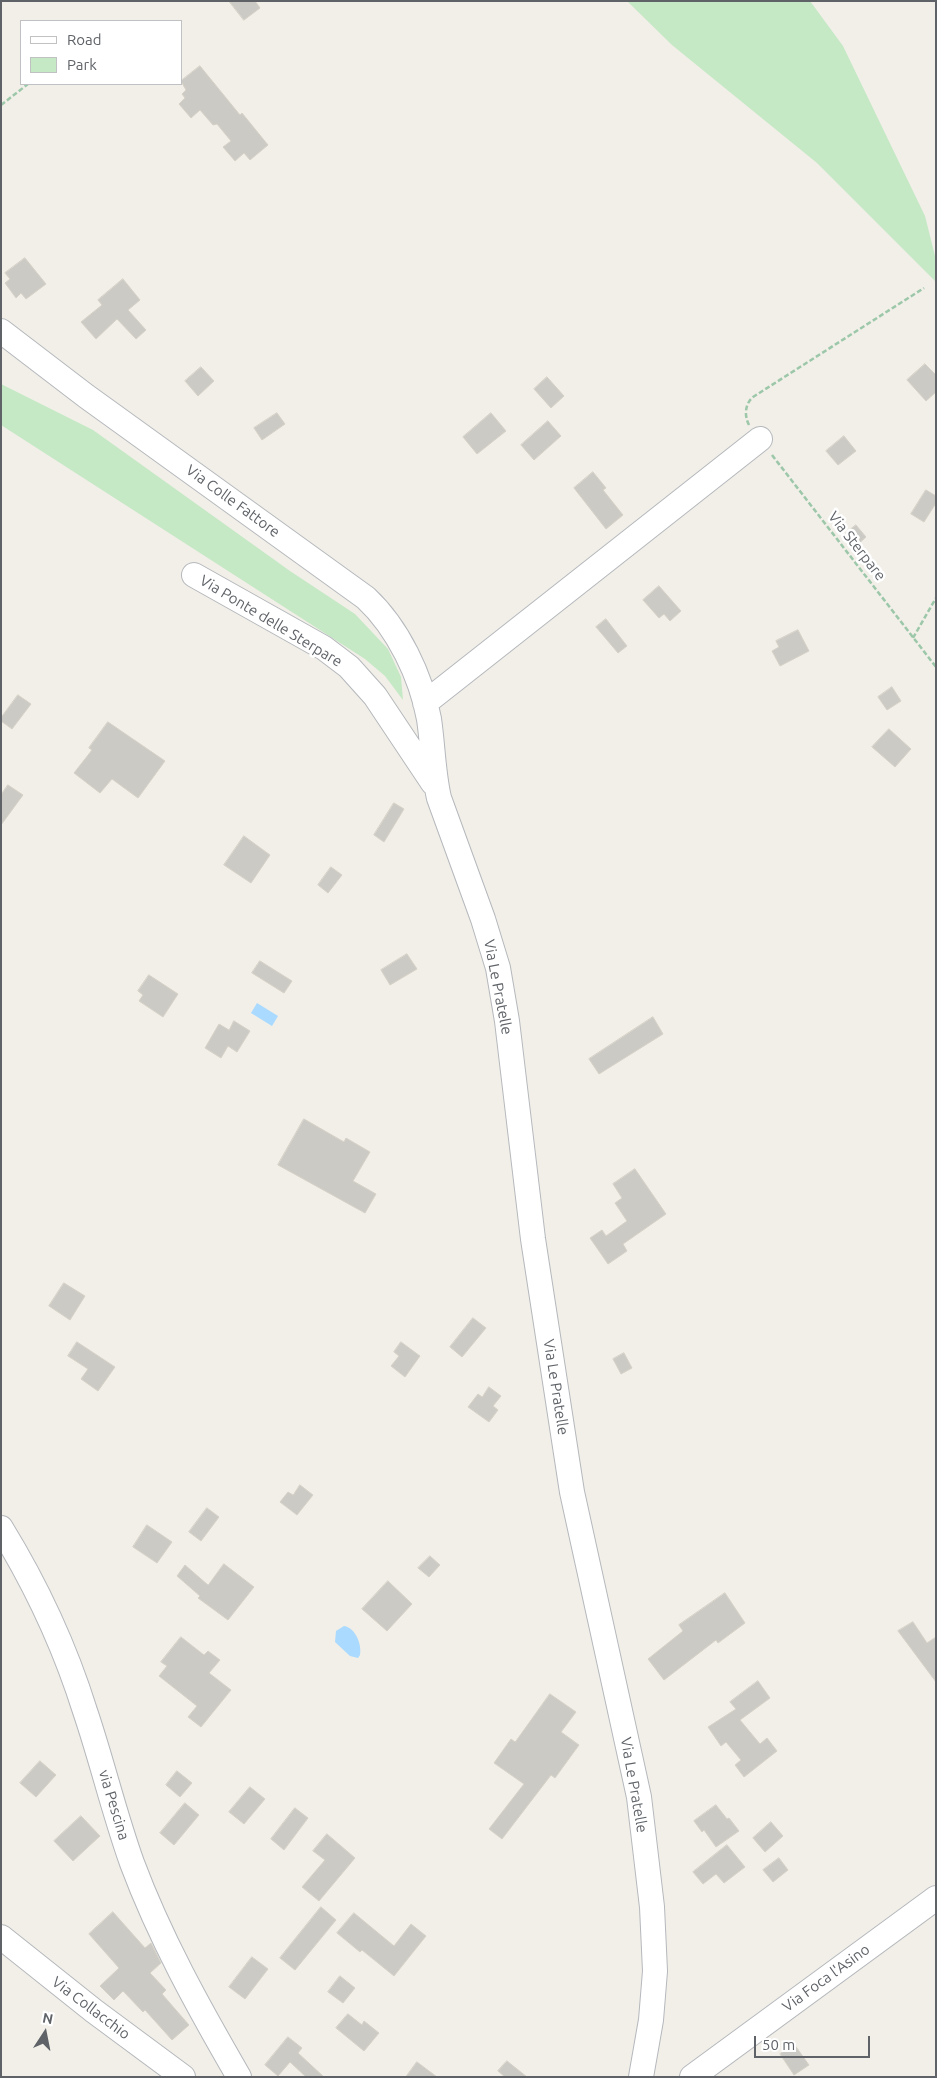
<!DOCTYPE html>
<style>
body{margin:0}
#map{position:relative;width:937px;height:2078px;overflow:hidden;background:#f1efe8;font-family:Ubuntu,sans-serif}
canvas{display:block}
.frame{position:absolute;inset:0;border:2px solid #5f6368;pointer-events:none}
.legend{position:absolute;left:20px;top:20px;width:162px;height:65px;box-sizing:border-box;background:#fff;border:1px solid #bfc1c3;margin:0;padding:6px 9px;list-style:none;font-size:15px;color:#5f6368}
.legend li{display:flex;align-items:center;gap:10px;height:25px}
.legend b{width:25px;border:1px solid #bfc1c3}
.north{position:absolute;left:20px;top:2008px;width:50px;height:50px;-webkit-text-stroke:4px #fff;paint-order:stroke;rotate:11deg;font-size:14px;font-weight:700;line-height:20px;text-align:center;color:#5f6368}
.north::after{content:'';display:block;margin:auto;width:18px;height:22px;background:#5f6368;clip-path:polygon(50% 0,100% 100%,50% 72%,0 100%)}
.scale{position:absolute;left:754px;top:2036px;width:116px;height:22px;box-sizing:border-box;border:2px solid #5f6368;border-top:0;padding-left:6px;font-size:15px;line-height:18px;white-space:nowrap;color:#5f6368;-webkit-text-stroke:4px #fff;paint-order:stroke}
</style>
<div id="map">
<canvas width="937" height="2078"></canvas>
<div class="frame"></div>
<ul class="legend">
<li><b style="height:6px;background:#fff"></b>Road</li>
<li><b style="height:14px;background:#c5e8c5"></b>Park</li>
</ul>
<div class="north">N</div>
<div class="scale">50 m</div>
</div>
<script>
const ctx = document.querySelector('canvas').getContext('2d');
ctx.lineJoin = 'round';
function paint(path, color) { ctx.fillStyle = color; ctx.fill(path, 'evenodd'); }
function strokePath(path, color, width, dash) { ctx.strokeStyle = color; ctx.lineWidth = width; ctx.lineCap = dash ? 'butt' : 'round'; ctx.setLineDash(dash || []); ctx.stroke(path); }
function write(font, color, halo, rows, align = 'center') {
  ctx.font = font + ' Ubuntu,sans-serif'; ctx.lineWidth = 5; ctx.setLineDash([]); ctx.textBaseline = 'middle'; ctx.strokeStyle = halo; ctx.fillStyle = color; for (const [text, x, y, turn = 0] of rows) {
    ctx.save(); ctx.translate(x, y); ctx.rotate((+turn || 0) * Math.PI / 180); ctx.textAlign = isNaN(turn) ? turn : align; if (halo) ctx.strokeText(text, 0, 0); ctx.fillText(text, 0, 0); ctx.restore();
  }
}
paint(new Path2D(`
 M627 1H810L843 46 925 216 936 260V282L817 163 672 45Z
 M1 384 93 430 290 571 355 614 388 649 401 677 403 700 385 676 365 659 1 425Z`), '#c5e8c5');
paint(new Path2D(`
 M257 1003 278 1016 272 1026 251 1013Z
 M344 1626C356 1628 362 1645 360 1655L358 1658 350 1656 335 1642 336 1631Z`), '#aadaff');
const building = new Path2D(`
 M229 1H255L260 8 244 20Z
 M200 66 240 115 242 113 268 145 250 160 244 153 235 161 223 147 231 141 217 124 213 125 200 110 191 118 179 104 185 98 182 94 186 90 181 81Z
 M25 258 46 284 26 299 21 293 16 298 5 283 10 279 5 273Z
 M123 279 140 300 128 310 146 330 136 339 117 319 96 339 81 322 102 305 98 300Z
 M925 364 936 375V392L926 401 907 380Z
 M201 367 214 381 198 396 185 381Z
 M547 377 564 396 551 408 534 389Z
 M277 413 285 424 262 440 254 428Z
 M491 413 506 431 477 454 463 437Z
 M548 421 561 436 534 460 521 445Z
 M844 436 856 451 838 465 826 451Z
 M593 472 606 488 603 490 623 515 606 529 574 488Z
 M926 490 936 496V503L924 522 911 514Z
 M856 525 866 537 855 547 844 535Z
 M659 586 681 611 670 621 664 614 659 618 643 600Z
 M606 619 627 646 618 653 596 627Z
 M798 630 809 651 780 666 772 651 779 647 776 641Z
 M892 687 901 701 887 710 878 697Z
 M18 695 31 704 12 729 1 721V718Z
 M108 722 165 761 138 798 112 779 100 793 74 773 92 750 89 748Z
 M889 729 911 749 895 767 872 747Z
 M8 785 23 795 1 825V795Z
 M394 803 404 809 384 842 374 835Z
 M244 836 270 855 251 883 224 865Z
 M331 867 342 875 328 893 318 885Z
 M407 954 417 969 390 985 381 970Z
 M260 961 292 981 284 993 252 973Z
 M149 975 178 994 163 1017 139 1001 143 995 138 991Z
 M653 1017 663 1034 599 1074 589 1059Z
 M234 1021 250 1031 237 1052 228 1046 221 1058 205 1048 219 1024 229 1030Z
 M304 1119 344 1142 346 1138 370 1152 353 1181 376 1194 365 1213 278 1165Z
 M635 1169 666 1214 623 1244 627 1251 608 1264 590 1238 602 1230 606 1236 627 1221 615 1203 622 1198 613 1184Z
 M64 1283 85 1296 70 1320 49 1306Z
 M473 1318 486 1328 462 1357 450 1347Z
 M77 1342 115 1367 98 1391 81 1379 88 1369 68 1356Z
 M401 1342 420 1356 405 1377 391 1366 399 1356 394 1352Z
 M624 1353 632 1368 621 1374 613 1359Z
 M489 1387 501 1396 493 1406 498 1410 489 1422 468 1407 478 1394 482 1397Z
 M300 1485 313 1495 297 1515 280 1502 288 1492 293 1495Z
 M207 1508 219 1517 201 1541 189 1532Z
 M147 1525 172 1542 157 1563 133 1547Z
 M430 1556 440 1565 429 1577 418 1568Z
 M224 1564 254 1587 228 1620 198 1598 200 1596 177 1576 185 1565 208 1585Z
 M388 1581 412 1604 387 1631 362 1609Z
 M725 1593 745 1623 718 1643 716 1640 664 1680 648 1659 683 1631 679 1625Z
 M913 1622 927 1643 936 1637V1682L898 1631Z
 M181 1637 204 1655 208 1651 220 1660 209 1673 231 1690 201 1727 188 1717 197 1706 159 1676 167 1666 161 1662Z
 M758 1681 770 1698 740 1720 760 1744 767 1738 777 1751 744 1777 735 1765 741 1760 726 1742 721 1746 708 1727 736 1709 730 1702Z
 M550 1694 576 1712 561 1732 579 1745 555 1778 551 1775 502 1839 489 1829 524 1784 494 1763 511 1739 515 1742Z
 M40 1761 56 1775 36 1797 20 1783Z
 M177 1771 192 1783 180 1797 166 1785Z
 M250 1787 265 1799 244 1824 229 1812Z
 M185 1803 199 1815 174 1845 160 1833Z
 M716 1805 727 1819 729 1818 739 1831 716 1847 704 1830 702 1832 694 1821Z
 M295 1808 308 1818 284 1850 271 1839Z
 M81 1816 100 1836 73 1861 54 1841Z
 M771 1822 783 1836 765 1852 753 1838Z
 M327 1834 355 1858 319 1901 302 1887 325 1860 313 1851Z
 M727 1845 745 1867 724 1883 716 1874 703 1884 693 1872Z
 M779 1858 788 1870 773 1882 763 1870Z
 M321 1907 336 1920 295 1970 280 1958Z
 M113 1912 145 1948 151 1943 161 1963 150 1973 166 1990 162 1994 189 2025 172 2040 145 2010 143 2012 123 1991 114 2000 100 1986 119 1968 89 1934Z
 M354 1913 394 1946 411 1924 426 1936 394 1976 362 1950 360 1952 337 1933Z
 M252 1957 268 1969 245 1999 229 1987Z
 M340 1976 355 1988 343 2003 328 1992Z
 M348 2014 362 2025 364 2021 379 2033 364 2051 336 2028Z
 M288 2037 302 2048 298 2053 324 2077H306L290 2062 278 2076 265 2065Z
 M794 2044 809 2065 794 2075 780 2054Z
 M507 2061 527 2077H505L498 2071Z
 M417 2062 437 2077H406Z`);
paint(building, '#cccac5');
strokePath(building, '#d6d1c6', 1);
const minor = new Path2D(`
 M1 331 86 396 366 598C398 628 421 676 429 719 433 746 433 772 439 798L483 919 498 968 507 1021 533 1239 572 1492 639 1797 652 1907 655 1971 651 2020 641 2077
 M194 575 324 648 349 667 375 696 433 783
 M425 703 760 439
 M1 1528C36 1585 65 1647 85 1711 102 1761 114 1813 132 1863 160 1938 199 2008 239 2077
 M1 1937 94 2011 183 2077
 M692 2077 936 1898`);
strokePath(minor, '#b5b8bc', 26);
strokePath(new Path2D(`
 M1 105 28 84
 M749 425C744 415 745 404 753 397L924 288
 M772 455 936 667
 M913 638 936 598`), '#9cc7a9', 2.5, [5, 2.5]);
strokePath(minor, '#fff', 24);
write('15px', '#5f6368', '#fff', [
 ["Via Colle Fattore",233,501,36],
 ["Via Sterpare",857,546,52],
 ["Via Ponte delle Sterpare",271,621,31],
 ["Via Le Pratelle",498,987,79],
 ["Via Le Pratelle",556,1387,81],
 ["Via Le Pratelle",634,1785,80],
 ["via Pescina",114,1805,73],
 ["Via Foca l'Asino",826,1978,-36],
 ["Via Collacchio",91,2008,37]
]);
</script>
